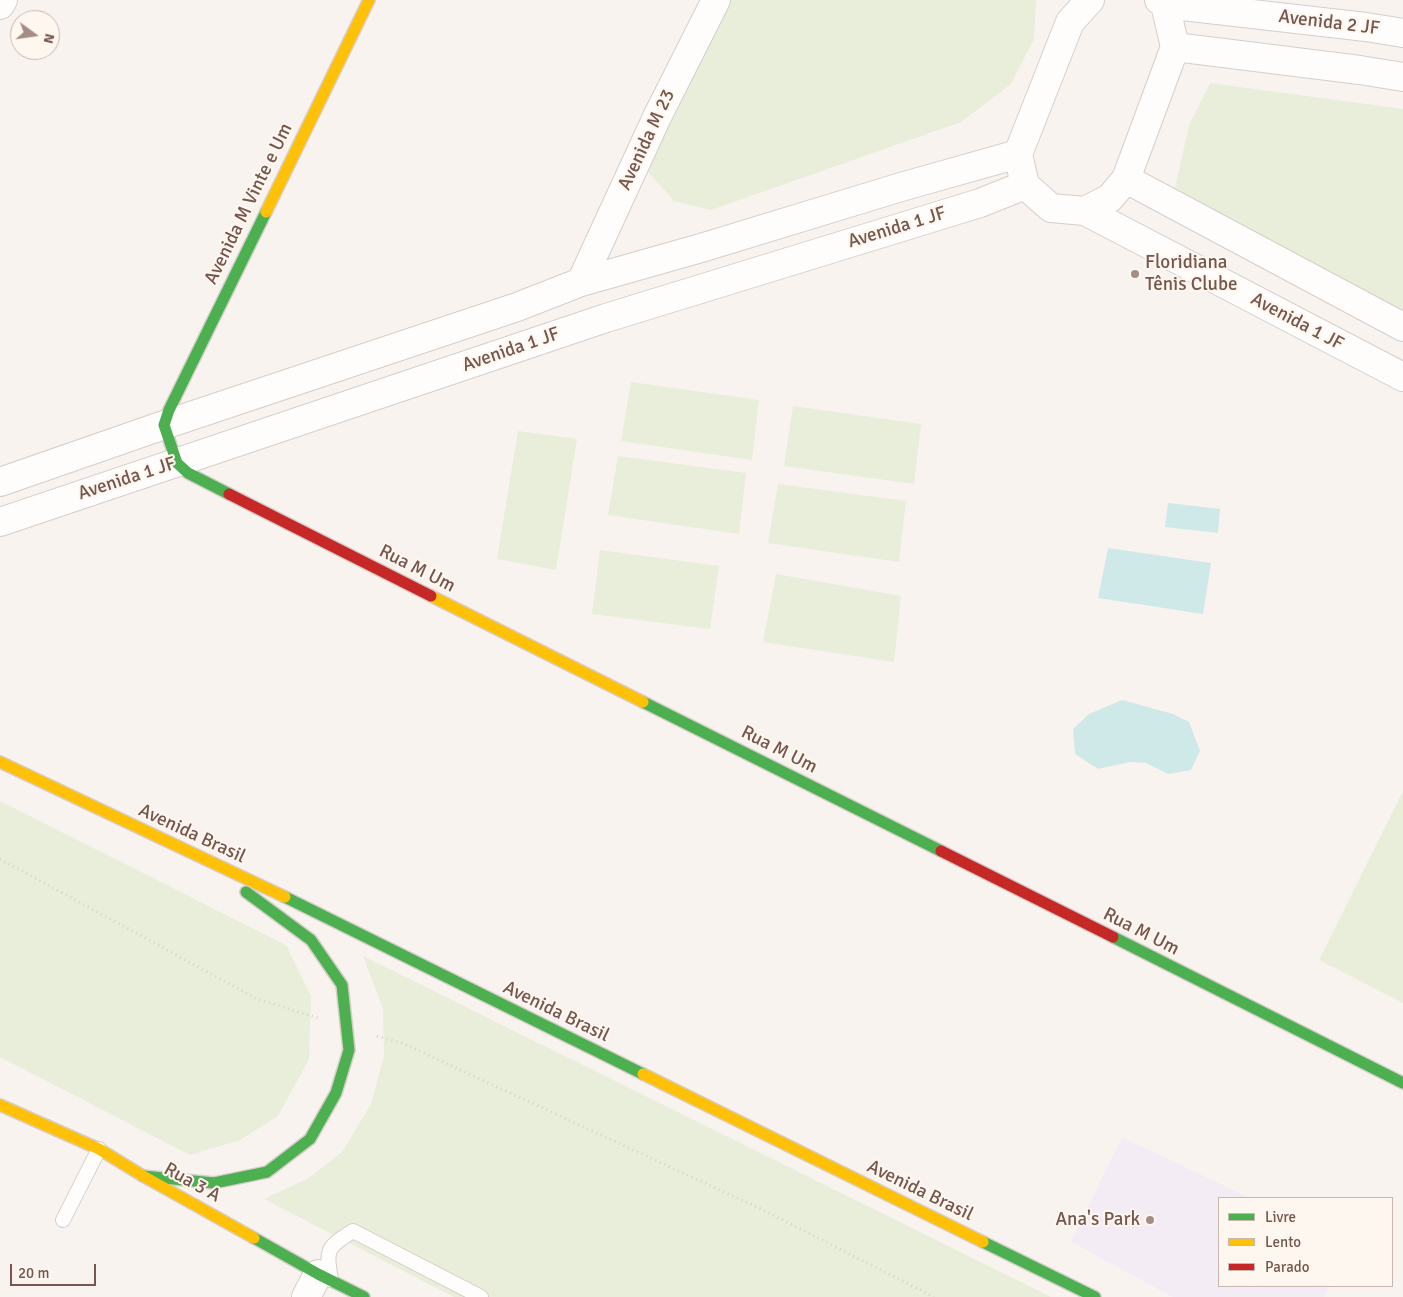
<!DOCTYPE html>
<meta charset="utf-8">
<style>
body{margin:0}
#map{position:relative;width:1403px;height:1297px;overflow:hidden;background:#f8f3ee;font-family:Signika,sans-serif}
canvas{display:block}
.legend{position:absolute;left:1218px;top:1197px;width:175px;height:90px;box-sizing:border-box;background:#fef7f0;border:1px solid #c8b7af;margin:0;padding:6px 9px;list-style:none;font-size:15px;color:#76564d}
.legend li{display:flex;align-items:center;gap:10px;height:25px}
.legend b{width:25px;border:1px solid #c8b7af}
.north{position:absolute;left:10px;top:10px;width:50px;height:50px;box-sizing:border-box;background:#fef7f0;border:1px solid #c8b7af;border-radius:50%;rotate:104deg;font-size:14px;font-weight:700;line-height:20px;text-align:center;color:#76564d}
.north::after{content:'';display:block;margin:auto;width:18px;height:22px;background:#a48d85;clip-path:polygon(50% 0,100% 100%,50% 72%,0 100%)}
.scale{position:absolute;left:10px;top:1264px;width:86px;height:22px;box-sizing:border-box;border:2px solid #76564d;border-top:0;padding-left:6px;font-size:15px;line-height:18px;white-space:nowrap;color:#76564d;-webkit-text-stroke:4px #fef7f0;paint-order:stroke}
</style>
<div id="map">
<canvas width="1403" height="1297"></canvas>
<ul class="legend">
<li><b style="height:6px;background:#4caf50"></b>Livre</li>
<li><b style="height:6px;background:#ffc107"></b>Lento</li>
<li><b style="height:6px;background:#c62828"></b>Parado</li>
</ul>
<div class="north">N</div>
<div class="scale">20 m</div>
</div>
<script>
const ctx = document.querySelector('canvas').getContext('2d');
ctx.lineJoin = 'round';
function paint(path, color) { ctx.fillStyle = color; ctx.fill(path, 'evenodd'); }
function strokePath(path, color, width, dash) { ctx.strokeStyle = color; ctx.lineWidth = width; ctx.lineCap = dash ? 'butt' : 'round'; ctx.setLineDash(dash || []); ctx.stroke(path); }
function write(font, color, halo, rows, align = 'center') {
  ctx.font = font + ' Signika,sans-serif'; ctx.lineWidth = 4; ctx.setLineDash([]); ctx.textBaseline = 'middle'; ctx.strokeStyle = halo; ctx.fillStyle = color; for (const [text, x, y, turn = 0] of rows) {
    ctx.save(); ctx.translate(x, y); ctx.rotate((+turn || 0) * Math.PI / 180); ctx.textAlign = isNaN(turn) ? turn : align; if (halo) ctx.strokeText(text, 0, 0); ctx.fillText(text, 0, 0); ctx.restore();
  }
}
paint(new Path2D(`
 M1122 1137 1250 1198H1219V1286H1330L1324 1297H1173L1071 1242Z`), '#f3ecf4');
paint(new Path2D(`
 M724 0H1036L1034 39 1011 84 961 122 711 210 674 201 648 172 656 136Z
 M1210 83 1403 109V316L1173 198 1189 125Z
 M631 382 759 400 752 460 621 441Z
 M793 406 921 424 914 484 784 466Z
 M518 431 577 439 556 570 497 559Z
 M618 456 746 473 739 534 608 515Z
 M778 484 906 501 899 562 768 543Z
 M600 550 719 566 710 629 592 614Z
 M776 574 901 596 894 662 763 642Z
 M1403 791V1003L1319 960Z
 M0 801 286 945 311 996 309 1059 278 1116 240 1140 190 1155 0 1057Z
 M363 956 1051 1297H454L264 1199 309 1178 342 1152 371 1104 384 1056 383 1008Z`), '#e8eed9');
paint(new Path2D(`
 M1168 503 1220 509 1218 533 1165 527Z
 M1108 548 1211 563 1203 614 1098 598Z
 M1122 700 1173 714 1189 722 1200 751 1191 770 1168 774 1146 763 1130 762 1098 769 1075 754 1073 729 1089 714Z`), '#cfe9e8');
const lane = new Path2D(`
 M63 1220 99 1149
 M331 1280C326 1249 326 1248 353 1231L481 1297`);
const street = new Path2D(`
 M1090 0 1070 22 1018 154 1025 185 1051 208 1085 211 1110 198 1126 179 1175 47 1165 4 1159 0
 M1165 4 1366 27 1403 33
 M0 5 3 0
 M1175 47 1360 70 1403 77
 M1126 179 1403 327
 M1085 211 1403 377
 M581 282 657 117 716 0
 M0 482 164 425 517 307 581 282 701 248 901 187 1018 154
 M0 522 606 318 980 203 1025 185
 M306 1297 318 1274`);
const fast = new Path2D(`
 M229 494 188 473 177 463 164 425 169 410 266 212
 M643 702 941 851
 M285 897 643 1074
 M1113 937 1403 1083
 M143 1176 214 1183 267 1172 310 1139 336 1093 349 1050 342 985 311 940 246 892
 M254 1238 318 1274 364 1297
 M983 1242 1095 1297`);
const slow = new Path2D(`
 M266 212 369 0
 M431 596 643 702
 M0 762 285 897
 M643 1074 983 1242
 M0 1105 99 1149 143 1176 254 1238`);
const jam = new Path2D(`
 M229 494 431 596
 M941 851 1113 937`);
strokePath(lane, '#d6ceca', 16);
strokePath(street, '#d6ceca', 30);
strokePath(fast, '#d7ceca', 14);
strokePath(slow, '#d7ceca', 14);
strokePath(jam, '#d7ceca', 14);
strokePath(new Path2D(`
 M0 859 257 999 318 1018
 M377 1036 402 1043 761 1209 934 1297`), '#dad1d0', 3, [1, 4]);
strokePath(lane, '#fefdfc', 14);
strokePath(street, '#fefdfc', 28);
strokePath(fast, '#4caf50', 11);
strokePath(slow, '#ffc107', 11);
strokePath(jam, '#c62828', 11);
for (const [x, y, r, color] of [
 [1135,274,5,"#a48d85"],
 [1150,1220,5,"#a48d85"]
]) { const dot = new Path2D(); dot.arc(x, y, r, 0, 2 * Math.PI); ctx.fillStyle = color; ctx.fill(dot); strokePath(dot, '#fef7f0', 2); }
write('19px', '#76564d', '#fef7f0', [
 ["Avenida 2 JF",1329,23,7],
 ["Avenida M 23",647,140,-65],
 ["Avenida M Vinte e Um",249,204,-64],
 ["Avenida 1 JF",897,228,-17],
 ["Avenida 1 JF",1297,322,28],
 ["Avenida 1 JF",511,350,-19],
 ["Avenida 1 JF",127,479,-18],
 ["Rua M Um",417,569,27],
 ["Rua M Um",779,750,27],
 ["Avenida Brasil",192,834,25],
 ["Rua M Um",1141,932,27],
 ["Avenida Brasil",556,1012,26],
 ["Rua 3 A",192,1183,29],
 ["Avenida Brasil",920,1191,26]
]);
write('19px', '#76564d', '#fef7f0', [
 ["Floridiana",1145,263],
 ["Tênis Clube",1145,285],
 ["Ana's Park",1140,1220,"right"]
], 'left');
</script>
